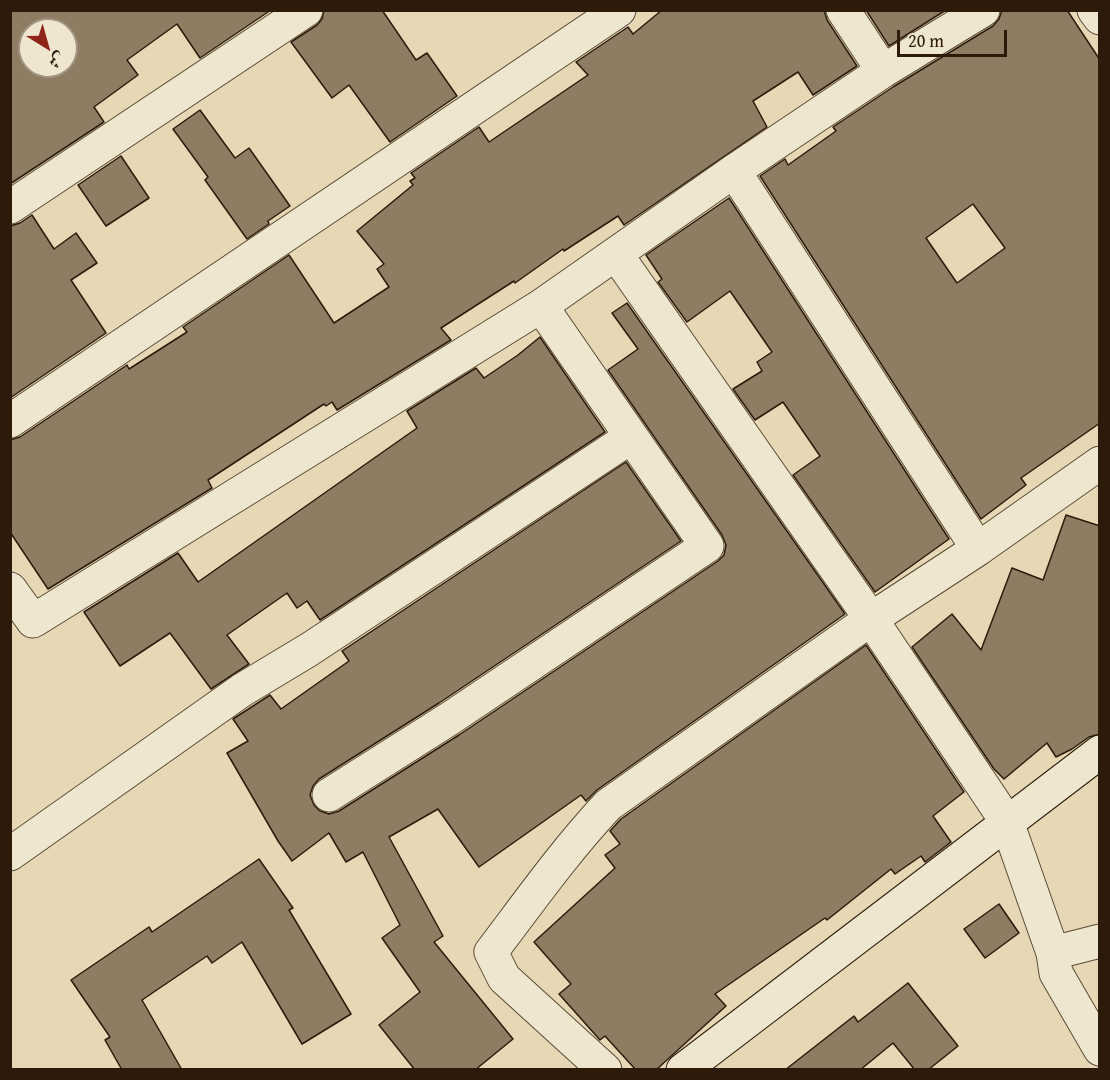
<!DOCTYPE html>
<meta charset="utf-8">
<style>
body{margin:0}
#map{position:relative;width:1110px;height:1080px;overflow:hidden;background:#e6d8b5;font-family:"Gentium Book Plus",Amiri,serif}
canvas{display:block}
.frame{position:absolute;inset:0;border:12px solid #2c1b0b;pointer-events:none}
.north{position:absolute;left:18px;top:18px;width:60px;height:60px;box-sizing:border-box;background:#efe6cf;border:2px solid #a19581;border-radius:50%;rotate:143deg;font-size:16px;font-weight:700;line-height:24px;text-align:center;color:#2c1b0b}
.north::after{content:'';display:block;margin:auto;width:21px;height:27px;background:#8f2418;clip-path:polygon(50% 0,100% 100%,50% 72%,0 100%)}
.scale{position:absolute;left:897px;top:30px;width:110px;height:27px;box-sizing:border-box;border:3px solid #2c1b0b;border-top:0;padding-left:8px;font-size:18px;line-height:21px;white-space:nowrap;color:#2c1b0b;-webkit-text-stroke:4px #efe6cf;paint-order:stroke}
</style>
<div id="map">
<canvas width="1110" height="1080"></canvas>
<div class="frame"></div>
<div class="north">ش</div>
<div class="scale">20 m</div>
</div>
<script>
const ctx = document.querySelector('canvas').getContext('2d');
ctx.lineJoin = 'round';
function paint(path, color) { ctx.fillStyle = color; ctx.fill(path, 'evenodd'); }
function strokePath(path, color, width, dash) { ctx.strokeStyle = color; ctx.lineWidth = width; ctx.lineCap = dash ? 'butt' : 'round'; ctx.setLineDash(dash || []); ctx.stroke(path); }
const building = new Path2D(`
 M10 10H271L200 58 177 24 127 60 138 75 94 107 104 122 10 184ZM30 30H66V66H30Z
 M324 10H382L416 60 427 53 457 96 390 142 349 85 332 98 291 42 317 25 322 19Z
 M662 10H824L827 20 857 66 813 95 798 72 753 101 767 127 624 225 618 216 564 251 563 249 515 283 514 281 441 328 451 340 337 410 332 402 326 406 324 404 208 480 212 488 48 589 10 532V440L20 437 127 365 129 369 187 332 183 327 289 255 334 323 389 287 377 269 384 264 357 231 413 185 410 181 415 178 411 173 479 127 489 142 588 75 576 62 628 27 633 34Z
 M866 10H946L889 46Z
 M1002 10H1067L1100 60V423L1021 478 1026 485 981 519 760 176 785 159 788 165 836 131 833 127 893 87 993 26 999 19ZM973 204 1005 248 957 283 926 238Z
 M200 110 235 158 249 148 290 206 268 221 269 224 247 239 205 180 208 177 173 129Z
 M121 156 149 198 106 226 78 185Z
 M729 198 949 539 875 592 793 475 820 456 783 402 755 420 733 389 762 371 757 362 772 352 730 291 687 322 658 282 662 279 646 255Z
 M32 215 54 249 76 233 97 263 71 280 106 333 10 398V226L20 223Z
 M627 303 845 614 597 790 586 801 581 795 479 867 438 809 389 837 443 936 434 942 513 1039 475 1070H415L379 1025 420 992 382 938 400 925 363 852 346 862 329 833 292 861 278 841 227 753 248 741 233 719 270 695 281 709 349 661 342 651 626 462 681 541 439 703 319 779 313 786 310 795 314 805 320 811 329 814 339 811 459 735 718 561 724 555 726 545 722 535 608 370 638 349 612 313Z
 M540 337 605 432 320 620 307 601 297 608 287 593 227 635 249 664 211 689 170 633 120 666 84 612 178 553 198 582 417 428 407 411 476 368 484 378 518 355Z
 M1066 515 1100 526V734L1089 737 1072 749 1056 757 1047 743 1004 779 994 769 912 647 952 614 981 650 1012 568 1043 580Z
 M866 645 964 792 933 816 951 842 925 862 921 856 895 874 891 869 827 920 825 918 715 994 726 1006 656 1070H636L605 1036 600 1040 559 994 571 984 534 942 615 868 605 855 620 844 610 831 621 819Z
 M259 859 293 908 289 910 351 1014 302 1044 242 942 212 963 207 956 142 1000 182 1070H122L105 1040 110 1037 71 980 149 927 152 932Z
 M999 904 1019 933 985 958 964 929Z
 M908 983 958 1046 928 1070H915L893 1043 860 1070H785L854 1016 858 1022Z`);
paint(building, '#8d7d63');
strokePath(building, '#2c1b0b', 1.5);
const minor = new Path2D(`
 M843 10 883 71
 M1094 10 1100 18
 M734 171 978 549
 M10 207 306 10
 M616 254 871 619 1007 822 1053 953 1056 973 1100 1049
 M10 421 619 10
 M10 589 33 621 541 306 734 171 883 71 983 10
 M329 795 449 719 707 546 541 306
 M10 854 242 690 310 649 631 437
 M1053 953 1100 941
 M605 1070 504 978 491 952C529 902 565 851 608 805L871 619 978 549 1100 463`);
const secondary = new Path2D(`
 M683 1070 1100 752`);
strokePath(minor, '#5a4a36', 35);
strokePath(secondary, '#2c1b0b', 35);
strokePath(minor, '#efe6cf', 33);
strokePath(secondary, '#efe6cf', 33);
</script>
